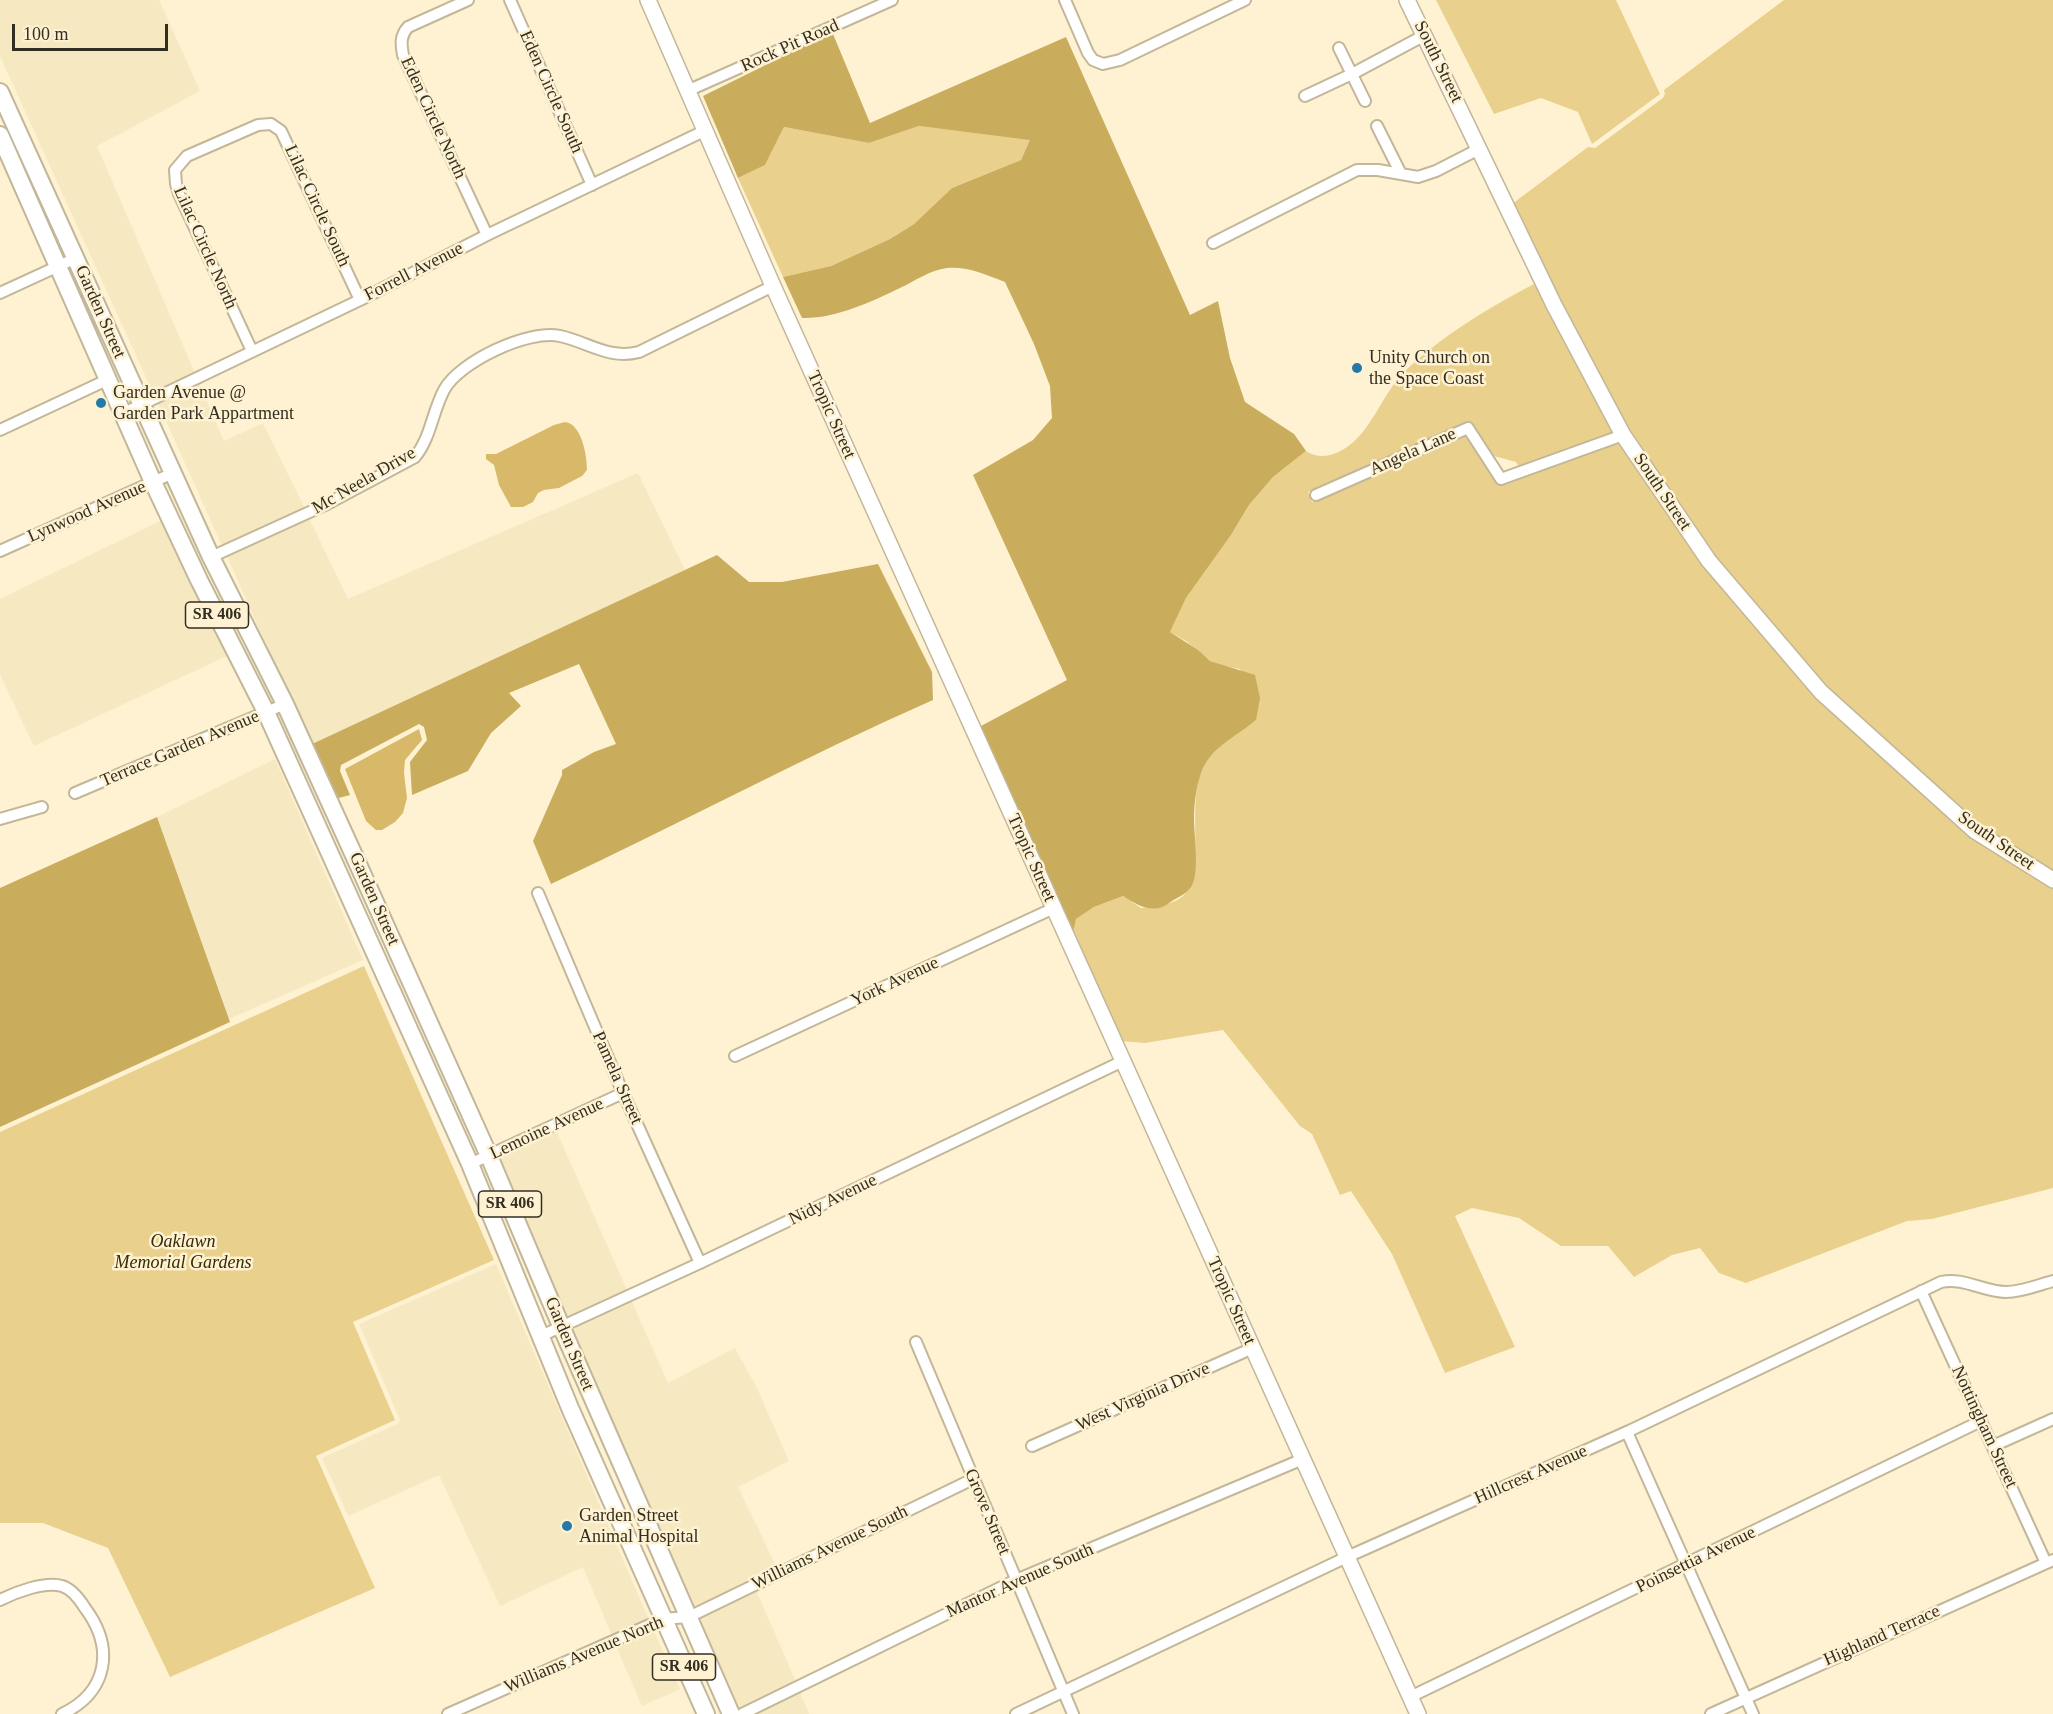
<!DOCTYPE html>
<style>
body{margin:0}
#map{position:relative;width:2053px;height:1714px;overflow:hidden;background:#fef2d2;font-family:Georgia,serif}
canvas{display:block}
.scale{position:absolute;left:12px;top:24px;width:156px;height:27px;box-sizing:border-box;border:3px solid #332e22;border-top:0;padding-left:8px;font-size:18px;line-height:21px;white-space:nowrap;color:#332e22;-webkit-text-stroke:4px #fef2d2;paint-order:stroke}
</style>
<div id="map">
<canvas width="2053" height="1714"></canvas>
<div class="scale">100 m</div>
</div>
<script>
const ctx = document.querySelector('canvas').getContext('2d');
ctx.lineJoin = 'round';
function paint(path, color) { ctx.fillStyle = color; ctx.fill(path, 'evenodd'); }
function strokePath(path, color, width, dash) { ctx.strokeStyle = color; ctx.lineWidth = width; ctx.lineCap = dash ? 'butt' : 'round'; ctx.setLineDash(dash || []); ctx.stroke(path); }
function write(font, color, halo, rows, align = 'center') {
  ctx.font = font + ' Georgia,serif'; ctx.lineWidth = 5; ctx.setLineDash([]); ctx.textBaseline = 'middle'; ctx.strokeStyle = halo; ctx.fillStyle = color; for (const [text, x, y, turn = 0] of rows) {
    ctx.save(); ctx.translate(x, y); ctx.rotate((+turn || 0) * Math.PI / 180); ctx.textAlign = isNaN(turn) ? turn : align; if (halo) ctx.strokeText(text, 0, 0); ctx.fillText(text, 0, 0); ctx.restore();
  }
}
paint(new Path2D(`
 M0 0H159L200 91 97 146 195 373 153 393 0 56Z
 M199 383 224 441 263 423 305 509 222 546 158 403Z
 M638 473 685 570 310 745 227 556 309 518 348 599Z
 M164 519 229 655 34 746 0 675V599Z
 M275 759 363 960 229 1019 157 817Z
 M556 1130 627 1290 565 1319 496 1158Z
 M496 1264 649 1620 612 1636 583 1567 500 1606 439 1475 348 1516 322 1458 397 1424 400 1420 359 1324Z
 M631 1300 668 1383 735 1348 757 1388 789 1461 738 1487 777 1568 691 1610 569 1329Z
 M756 1590 796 1682 736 1711 695 1619Z
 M653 1629 680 1689 642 1706 616 1646Z
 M800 1692 809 1714H754Z`), '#f6e8c1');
paint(new Path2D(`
 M1436 0H1616L1660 94 1592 144 1578 112 1541 98 1494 114Z
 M1784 0H2053V873L1979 826 1825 688 1714 557 1629 432 1559 303 1512 204 1588 147 1595 148 1663 98 1665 94 1664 90Z
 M919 126 1031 139 1021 160 952 188 914 224 890 239 831 266 783 277 738 178 765 165 784 127 869 143Z
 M1536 283 1615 432 1519 467 1516 462 1494 456 1474 425 1466 423 1308 492 1312 502 1466 435 1496 482 1503 484 1620 442 1816 696 2053 887V1188L1932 1219 1907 1221 1746 1283 1719 1273 1700 1248 1672 1255 1634 1277 1608 1246H1561L1519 1218 1472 1208 1455 1216 1515 1347 1445 1373 1392 1254 1351 1191 1340 1195 1312 1134 1300 1126 1223 1030 1145 1043 1121 1041 1072 933 1076 919 1094 907 1123 896 1141 908C1153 906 1175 905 1184 895 1208 866 1183 801 1206 761 1216 743 1240 733 1256 720L1240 669 1224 666 1210 661 1186 641 1170 632 1186 598 1231 535 1249 505 1273 477 1306 451C1318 459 1331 457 1344 449 1370 434 1382 395 1403 373 1441 336 1490 307 1536 283Z
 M364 966 494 1260 353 1322 395 1420 316 1456 375 1588 170 1677 108 1548 43 1523H0V1132Z`), '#ead08d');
paint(new Path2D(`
 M833 34 870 123 1066 37 1190 315 1218 301 1230 358 1245 402 1294 434 1306 451 1273 477 1249 505 1231 535 1186 598 1170 632 1198 650 1210 661 1255 675 1260 698 1256 720C1236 737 1210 747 1201 773 1196 788 1194 804 1194 819 1194 836 1200 874 1191 887 1184 896 1177 897 1169 903 1155 915 1136 905 1123 896L1094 907 1076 919 1073 932 980 729 981 726 1067 680 973 475 1033 440 1052 418 1050 386 1034 344 1005 282C987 275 967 266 947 268 930 270 915 281 900 288 871 302 835 319 802 318L783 277 831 266 890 239 914 224 952 188 1021 160 1030 140 919 126 869 143 784 127 765 165 738 178 703 96 806 45Z
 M717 555 749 582H782L878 564 932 672 933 700C804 757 679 824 551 884L533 841 562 775V770L594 752 616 744 579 664 509 693 521 706 491 733 468 771 412 795 410 762 427 740 424 727 419 724 341 765 340 771 350 795 335 799 310 745Z
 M157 817 230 1022 0 1127V888Z`), '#c9ac5c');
paint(new Path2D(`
 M565 422C582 424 587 456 587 470L582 476 559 488 544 490 538 493 533 502 523 507H511L499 485 494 465 486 459V454H496L554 425Z
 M419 729 422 740 405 760 404 773 407 798 403 813 395 822 382 830H376L366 821 345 769Z`), '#d7b969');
const street = new Path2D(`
 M468 0 408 27C400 36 401 44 403 55L487 235
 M510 0 592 185
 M1065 0 1088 53 1093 60 1103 64 1120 60 1245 0
 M1339 48 1365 101
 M687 91 892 0
 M1305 96 1352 74 1425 35
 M1377 126 1401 174
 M1213 243 1357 170H1378L1418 177 1436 171 1479 149
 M0 293 76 258
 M252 351 179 194 176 184 175 170 187 156 258 125 271 124 281 131 360 300
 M124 413 360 300 487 235 704 131
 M0 430 109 379
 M1316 495 1468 428 1501 479 1623 435
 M0 551 173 473
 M211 557 325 505 415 457C431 437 432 413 444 390 459 362 528 329 560 336 588 342 609 360 639 352L773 286
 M75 793 285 704
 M0 819 42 807
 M538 893 623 1093 700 1263
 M735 1056 1054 908
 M470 1164 623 1093
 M1921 1291 2046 1563
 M541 1336 700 1263 1123 1061
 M916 1342 1073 1714
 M1627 1432 1753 1714
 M1032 1446 1253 1348
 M1993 1446 2053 1419
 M0 1600C16 1592 45 1581 62 1586 72 1589 80 1600 85 1608 115 1648 108 1692 62 1714
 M1410 1697 1981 1421
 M448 1714 663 1619 688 1617 697 1613 973 1479
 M742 1714 1016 1580 1303 1459
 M1016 1714 1347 1557 1629 1431 1941 1282C1964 1277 1984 1292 2006 1292 2022 1292 2038 1285 2053 1281
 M1711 1714 2053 1560`);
const secondary = new Path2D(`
 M648 0 773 286 1418 1714
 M1407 0 1554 305 1623 435 1709 561 1821 692 1975 831 2053 880`);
const primary = new Path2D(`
 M0 92 211 557 285 704 357 862 489 1156 561 1326 731 1714
 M0 135 153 482 199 580 266 712 470 1164 570 1408 706 1714`);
strokePath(street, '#c2b798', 14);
strokePath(secondary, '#c2b798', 18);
strokePath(primary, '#c2b798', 20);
strokePath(street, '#fff', 10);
strokePath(secondary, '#fff', 15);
strokePath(primary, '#fff', 16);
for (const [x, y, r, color] of [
 [1357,368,6,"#2678a9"],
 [101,403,6,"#2678a9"],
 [567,1526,6,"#2678a9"]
]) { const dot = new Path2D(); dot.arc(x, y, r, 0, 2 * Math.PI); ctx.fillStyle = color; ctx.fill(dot); strokePath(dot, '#fef2d2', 2); }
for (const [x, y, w] of [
 [217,615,63],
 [510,1204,63],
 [684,1667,63]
]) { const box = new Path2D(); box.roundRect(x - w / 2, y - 13, w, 26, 4.5); ctx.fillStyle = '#fef2d2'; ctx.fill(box); strokePath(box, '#332e22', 1.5); }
write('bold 16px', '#332e22', null, [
 ["SR 406",217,615],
 ["SR 406",510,1204],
 ["SR 406",684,1667]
]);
write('18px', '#332e22', '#fef2d2', [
 ["Rock Pit Road",790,46,-24],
 ["South Street",1438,62,64],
 ["Eden Circle South",551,92,66],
 ["Eden Circle North",433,118,65],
 ["Lilac Circle South",317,206,65],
 ["Lilac Circle North",205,248,66],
 ["Forrell Avenue",414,272,-27],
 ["Garden Street",100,312,66],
 ["Tropic Street",831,415,66],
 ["Angela Lane",1413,452,-24],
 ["Mc Neela Drive",364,481,-30],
 ["South Street",1662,492,56],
 ["Lynwood Avenue",87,512,-24],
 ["Terrace Garden Avenue",180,749,-23],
 ["South Street",1996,841,35],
 ["Tropic Street",1031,858,66],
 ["Garden Street",374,899,66],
 ["York Avenue",895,982,-25],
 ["Pamela Street",617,1078,66],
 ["Lemoine Avenue",547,1129,-25],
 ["Nidy Avenue",833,1200,-26],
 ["Tropic Street",1231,1301,66],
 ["Garden Street",569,1344,67],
 ["West Virginia Drive",1143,1397,-24],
 ["Nottingham Street",1984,1427,65],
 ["Hillcrest Avenue",1531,1475,-24],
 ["Grove Street",987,1512,67],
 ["Williams Avenue South",830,1548,-26],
 ["Poinsettia Avenue",1696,1560,-26],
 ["Mantor Avenue South",1020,1581,-24],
 ["Highland Terrace",1882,1636,-24],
 ["Williams Avenue North",584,1655,-23]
]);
write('18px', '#332e22', '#fef2d2', [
 ["Unity Church on",1369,358],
 ["the Space Coast",1369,379],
 ["Garden Avenue @",113,393],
 ["Garden Park Appartment",113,414],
 ["Garden Street",579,1516],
 ["Animal Hospital",579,1537]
], 'left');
write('italic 18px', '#372a06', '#fef2d2', [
 ["Oaklawn",183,1242],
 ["Memorial Gardens",183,1263]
]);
</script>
